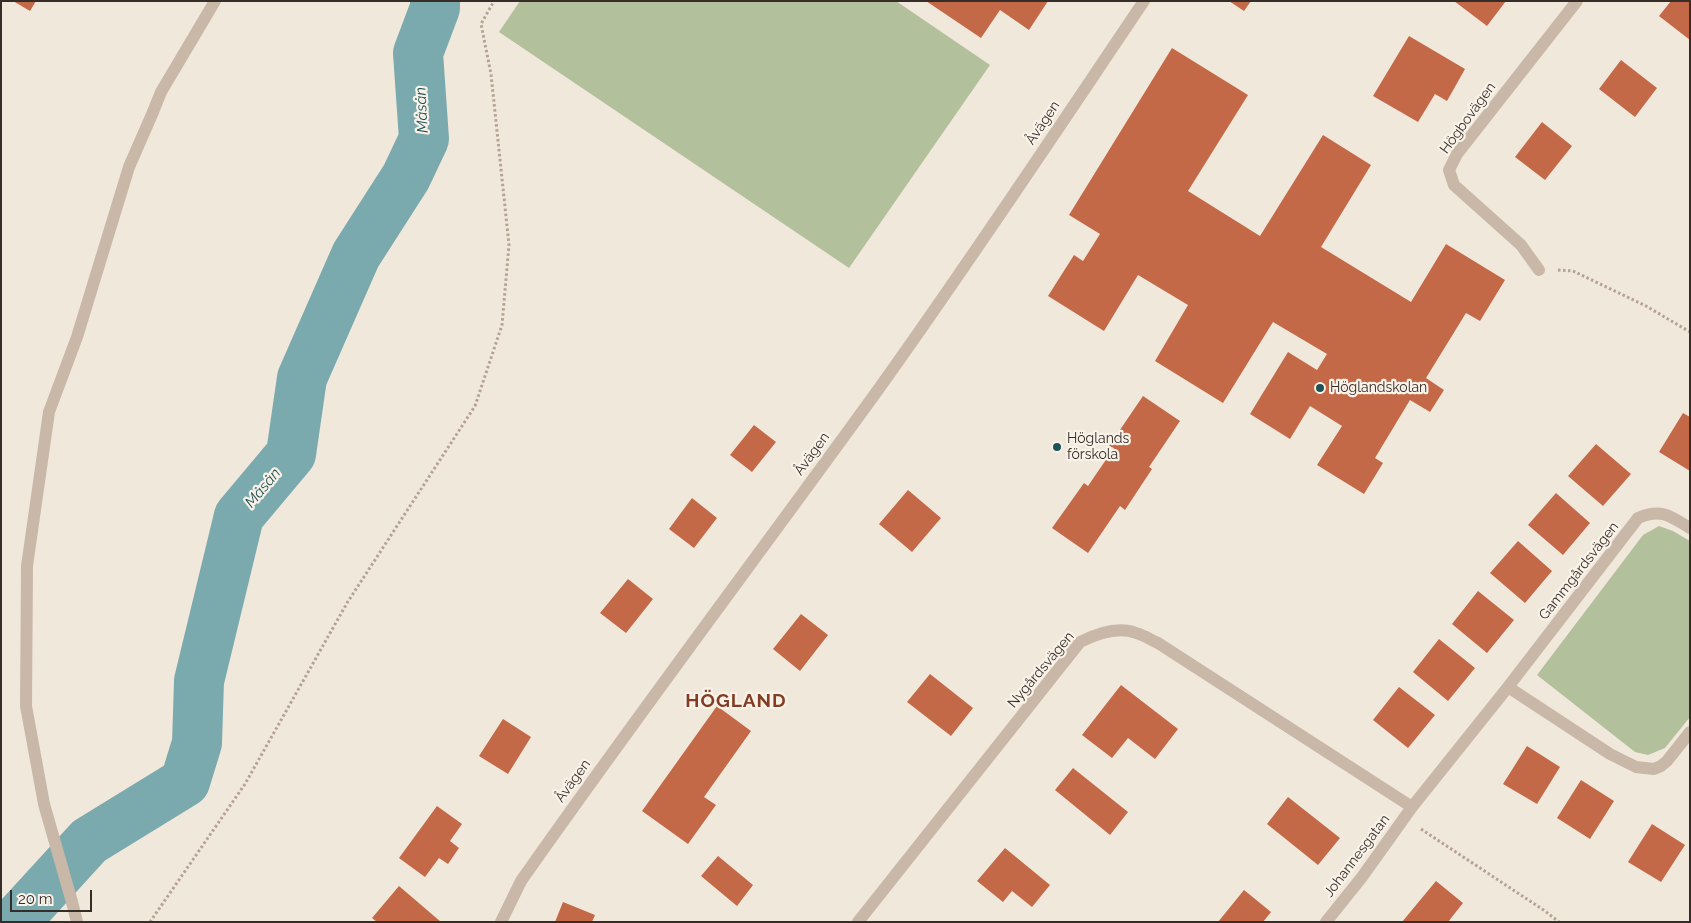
<!DOCTYPE html>
<meta charset="utf-8">
<style>
body{margin:0}
#map{position:relative;width:1691px;height:923px;overflow:hidden;background:#f1e8dc;font-family:Raleway,sans-serif}
canvas{display:block}
.frame{position:absolute;inset:0;border:2px solid #362d28;pointer-events:none}
.scale{position:absolute;left:10px;top:890px;width:82px;height:22px;box-sizing:border-box;border:2px solid #362d28;border-top:0;padding-left:6px;font-size:15px;line-height:18px;white-space:nowrap;color:#362d28;-webkit-text-stroke:4px #f9f2e8;paint-order:stroke}
</style>
<div id="map">
<canvas width="1691" height="923"></canvas>
<div class="frame"></div>
<div class="scale">20 m</div>
</div>
<script>
const ctx = document.querySelector('canvas').getContext('2d');
ctx.lineJoin = 'round';
function paint(path, color) { ctx.fillStyle = color; ctx.fill(path, 'evenodd'); }
function strokePath(path, color, width, dash) { ctx.strokeStyle = color; ctx.lineWidth = width; ctx.lineCap = dash ? 'butt' : 'round'; ctx.setLineDash(dash || []); ctx.stroke(path); }
function write(font, color, halo, rows, align = 'center') {
  ctx.font = font + ' Raleway,sans-serif'; ctx.lineWidth = 4.5; ctx.setLineDash([]); ctx.textBaseline = 'middle'; ctx.strokeStyle = halo; ctx.fillStyle = color; for (const [text, x, y, turn = 0] of rows) {
    ctx.save(); ctx.translate(x, y); ctx.rotate((+turn || 0) * Math.PI / 180); ctx.textAlign = isNaN(turn) ? turn : align; if (halo) ctx.strokeText(text, 0, 0); ctx.fillText(text, 0, 0); ctx.restore();
  }
}
paint(new Path2D(`
 M520 1H896L990 65 849 268 499 32Z
 M1659 526 1673 531 1690 541V717L1665 748 1648 755 1635 752 1537 675 1643 535Z`), '#b3c09c');
strokePath(new Path2D(`
 M15 922 89 841 185 782 197 743 199 681 239 516 291 454 302 378 356 255 406 177 424 139 418 53 435 8V1`), '#7baaae', 50);
paint(new Path2D(`
 M13 1H36L30 11Z
 M926 1H1048L1029 30 1000 10 981 38Z
 M1229 1H1251L1244 11Z
 M1454 1H1506L1487 26Z
 M1671 1H1690V40L1659 16Z
 M1409 36 1465 69 1447 101 1435 94 1418 122 1373 96Z
 M1172 48 1248 95 1188 191 1260 236 1323 135 1371 165 1321 247 1411 302 1446 244 1505 280 1480 321 1466 313 1426 378 1444 390 1430 412 1410 400 1375 458 1383 463 1364 494 1317 465 1342 426 1310 406 1290 439 1250 414 1288 352 1317 370 1327 354 1273 322 1223 403 1155 361 1188 305 1138 275 1104 331 1048 296 1074 255 1083 261 1100 234 1069 215Z
 M1621 60 1657 88 1635 117 1599 89Z
 M1542 122 1572 146 1545 180 1515 157Z
 M1143 396 1180 421 1149 467 1152 469 1125 510 1120 506 1088 553 1052 528 1084 483 1088 486 1114 448 1109 446Z
 M1683 413 1690 417V471L1659 452Z
 M754 425 776 442 752 472 730 455Z
 M1596 444 1631 474 1603 506 1568 476Z
 M908 490 941 518 912 552 879 524Z
 M1556 493 1590 523 1563 555 1528 525Z
 M692 498 717 518 694 548 669 529Z
 M1518 541 1552 571 1525 603 1490 573Z
 M628 579 653 599 626 633 600 613Z
 M1478 591 1514 620 1487 653 1452 624Z
 M801 614 828 635 800 671 773 649Z
 M1439 639 1475 668 1448 701 1413 672Z
 M930 674 973 708 951 736 907 702Z
 M1121 685 1178 729 1155 759 1128 738 1112 758 1082 735Z
 M1399 687 1435 715 1408 748 1373 720Z
 M717 706 751 731 704 797 716 805 688 844 642 811Z
 M503 719 531 737 508 774 479 756Z
 M1527 746 1560 767 1537 804 1503 784Z
 M1073 768 1128 812 1110 835 1055 790Z
 M1581 780 1614 801 1590 839 1557 818Z
 M1288 797 1340 838 1318 865 1267 824Z
 M437 806 462 824 450 841 459 848 448 864 439 858 425 877 399 858Z
 M1652 824 1685 845 1661 882 1628 862Z
 M1005 848 1050 885 1032 907 1012 891 1003 902 977 881Z
 M718 856 753 885 737 906 701 876Z
 M1436 881 1463 903 1448 922H1402Z
 M399 886 441 922H377L372 918Z
 M1244 890 1271 912 1263 922H1218Z
 M563 902 595 915 592 922H555Z`), '#c46948');
strokePath(new Path2D(`
 M1558 270 1573 271 1646 306 1690 332
 M1421 829 1545 911 1559 922
 M150 922 245 784 347 603 475 406 502 325 509 245 491 74 481 24 494 1`), '#b5a292', 3, [2.5, 2.5]);
strokePath(new Path2D(`
 M72 902 44 804 26 706 27 566 49 412 77 337 129 167 153 112`), '#c9b8a8', 12);
strokePath(new Path2D(`
 M153 112 161 92 215 1
 M1539 270 1521 245 1454 185 1449 170 1457 154 1577 1
 M1508 687 1610 754 1636 767 1654 769 1661 766 1667 761 1690 732
 M72 902 77 922
 M501 922 521 881C636 717 757 557 875 394 967 266 1055 133 1144 1
 M858 922 1080 642C1096 634 1118 626 1136 633 1144 635 1151 640 1158 643L1412 807
 M1326 922 1362 877 1412 807 1508 687 1638 518C1661 508 1670 516 1690 528`), '#c9b8a8', 12);
for (const [x, y, r, color] of [
 [1320,388,5,"#1e5257"],
 [1057,447,5,"#1e5257"]
]) { const dot = new Path2D(); dot.arc(x, y, r, 0, 2 * Math.PI); ctx.fillStyle = color; ctx.fill(dot); strokePath(dot, '#f9f2e8', 2); }
write('14px', '#362d28', '#f9f2e8', [
 ["Högbovägen",1468,118,-54],
 ["Åvägen",1043,123,-56],
 ["Åvägen",812,454,-54],
 ["Gammgårdsvägen",1579,571,-52],
 ["Nygårdsvägen",1041,670,-50],
 ["Åvägen",573,781,-54],
 ["Johannesgatan",1357,856,-53]
]);
write('14px', '#362d28', '#f9f2e8', [
 ["Höglandskolan",1330,388],
 ["Höglands",1067,439],
 ["förskola",1067,455]
], 'left');
write('italic 15px', '#1e5257', '#f9f2e8', [
 ["Måsån",422,110,-93],
 ["Måsån",263,488,-50]
]);
ctx.letterSpacing = '1px';
write('bold 19px', '#843d23', '#f9f2e8', [
 ["HÖGLAND",736,701]
]);
ctx.letterSpacing = '0px';
</script>
